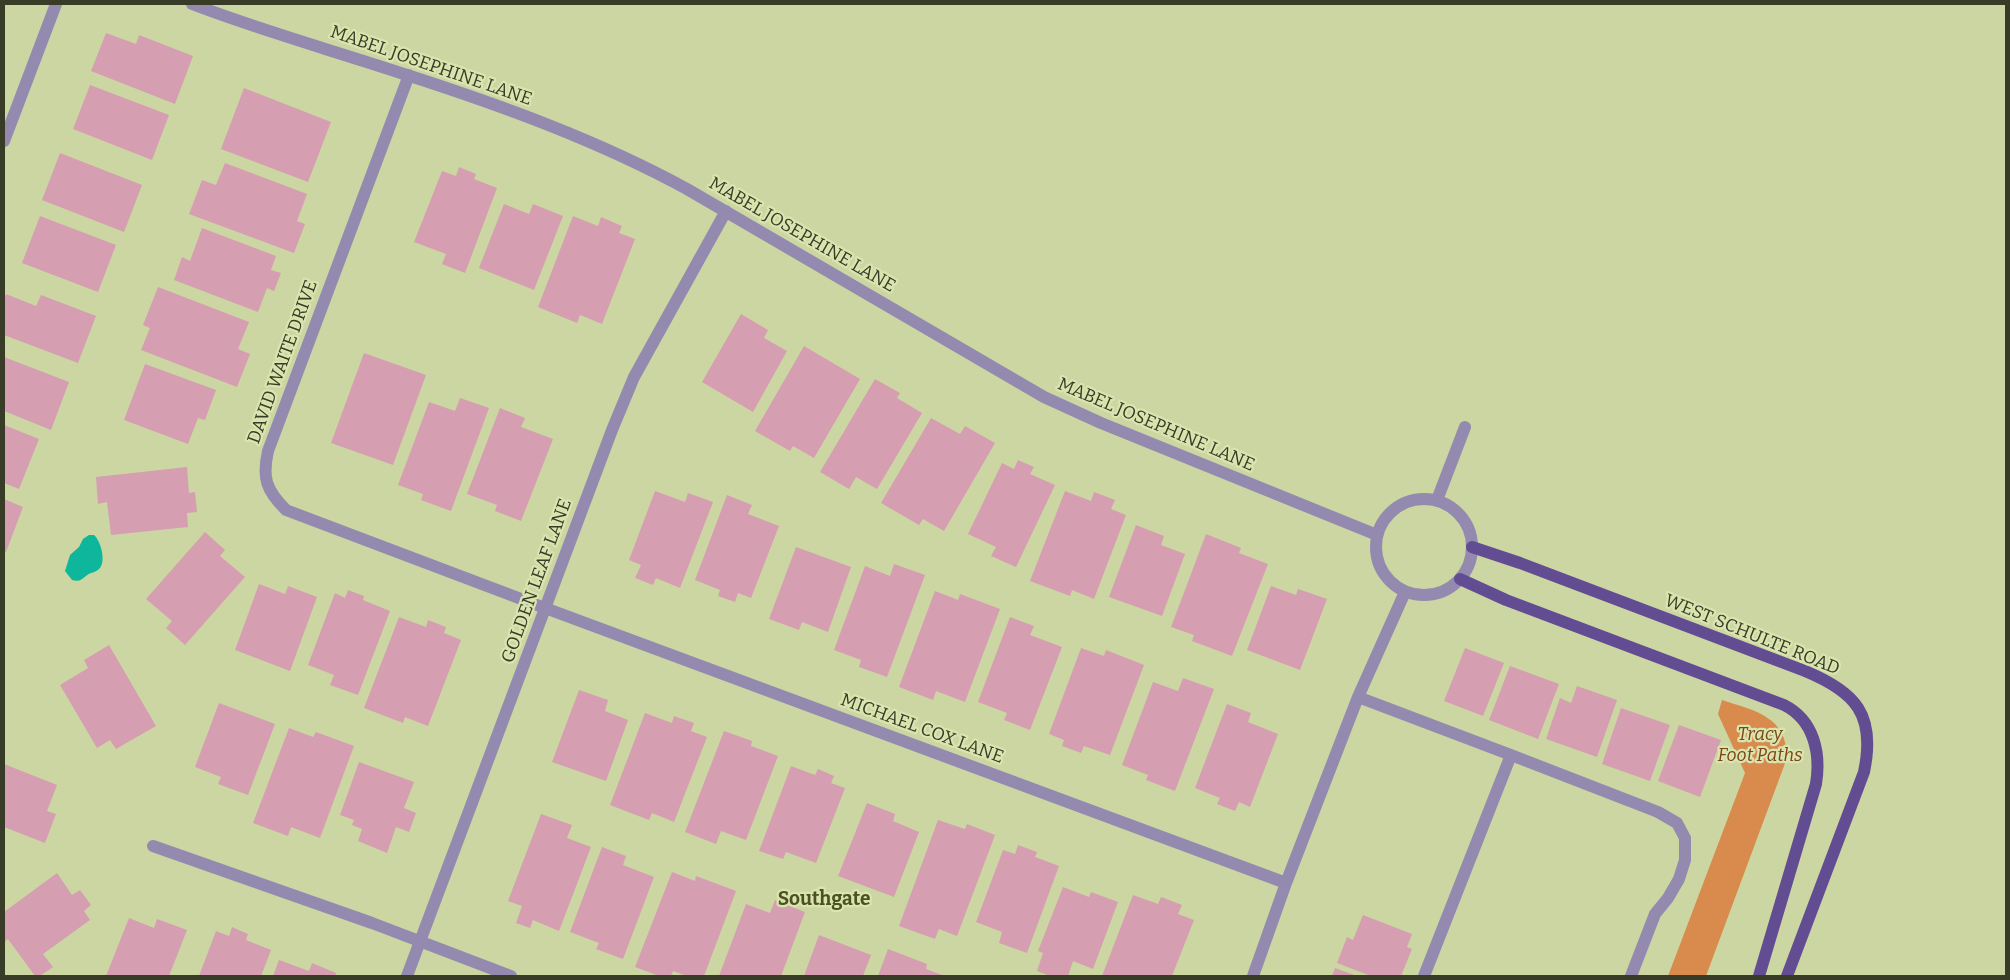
<!DOCTYPE html>
<style>
body{margin:0}
#map{position:relative;width:2010px;height:980px;overflow:hidden;background:#ccd6a3;font-family:Bitter,serif}
canvas{display:block}
.frame{position:absolute;inset:0;border:5px solid #383c27;pointer-events:none}
</style>
<div id="map">
<canvas width="2010" height="980"></canvas>
<div class="frame"></div>
</div>
<script>
const ctx = document.querySelector('canvas').getContext('2d');
ctx.lineJoin = 'round';
function paint(path, color) { ctx.fillStyle = color; ctx.fill(path, 'evenodd'); }
function strokePath(path, color, width, dash) { ctx.strokeStyle = color; ctx.lineWidth = width; ctx.lineCap = dash ? 'butt' : 'round'; ctx.setLineDash(dash || []); ctx.stroke(path); }
function write(font, color, halo, rows, align = 'center') {
  ctx.font = font + ' Bitter,serif'; ctx.lineWidth = 4.5; ctx.setLineDash([]); ctx.textBaseline = 'middle'; ctx.strokeStyle = halo; ctx.fillStyle = color; for (const [text, x, y, turn = 0] of rows) {
    ctx.save(); ctx.translate(x, y); ctx.rotate((+turn || 0) * Math.PI / 180); ctx.textAlign = isNaN(turn) ? turn : align; if (halo) ctx.strokeText(text, 0, 0); ctx.fillText(text, 0, 0); ctx.restore();
  }
}
paint(new Path2D(`
 M1722 700C1755 711 1787 716 1787 758L1706 976H1668L1745 773 1718 714Z`), '#d98b4e');
paint(new Path2D(`
 M89 535H94C101 541 106 561 100 568 96 573 90 572 86 576 81 580 79 582 72 580L65 571 70 555 79 547 83 539Z`), '#0eb79c');
paint(new Path2D(`
 M106 33 136 44 139 35 193 56 175 104 91 71Z
 M90 85 169 115 152 160 73 129Z
 M244 88 331 122 308 182 221 149Z
 M60 153 142 185 124 232 42 200Z
 M225 163 307 194 297 221 305 224 294 253 189 214 202 180 216 185Z
 M459 167 476 174 474 179 497 188 465 273 442 264 446 254 414 242 442 171 456 176Z
 M504 204 529 214 533 204 563 216 534 290 479 268Z
 M40 216 116 245 98 292 22 263Z
 M573 216 598 226 601 217 622 226 619 233 635 239 602 324 580 315 577 323 538 307Z
 M202 228 276 256 271 270 281 273 274 291 267 288 258 312 174 280 182 257 190 261Z
 M158 287 249 322 238 349 250 354 237 387 141 350 150 328 143 325Z
 M6 294 36 306 41 295 96 316 78 363 4 335V299Z
 M741 314 768 330 764 338 787 351 753 412 702 382Z
 M804 346 860 379 814 458 793 446 790 451 755 431Z
 M364 353 426 375 393 465 331 443Z
 M4 357 69 382 51 430 4 411Z
 M145 364 216 390 205 420 198 418 188 444 124 420Z
 M875 379 900 393 897 398 922 413 877 489 856 477 849 489 820 472Z
 M460 398 489 408 451 511 421 500 423 494 398 485 429 402 455 411Z
 M500 408 525 418 521 427 553 439 521 521 495 511 497 505 467 494Z
 M931 418 960 434 965 426 995 443 944 531 923 519 919 525 881 503Z
 M4 425 39 439 19 489 4 483Z
 M1018 460 1034 467 1030 474 1055 485 1016 567 991 556 996 547 968 534 1002 463 1014 469Z
 M187 467 189 493 195 492 197 512 187 513 188 527 111 535 107 502 98 504 96 477Z
 M655 491 685 502 688 493 713 502 680 588 656 578 653 585 635 578 641 565 629 560Z
 M1065 491 1091 501 1094 492 1115 500 1111 509 1126 515 1094 599 1072 590 1070 596 1030 581Z
 M727 495 752 505 748 514 779 526 751 598 738 593 735 602 718 596 720 590 695 580Z
 M4 499 23 507 6 552 4 551Z
 M1136 525 1164 536 1161 545 1185 554 1162 616 1109 597Z
 M205 532 225 550 220 556 245 577 185 645 166 628 172 621 146 599Z
 M1206 534 1241 548 1239 553 1268 564 1232 656 1192 641 1194 635 1171 627Z
 M796 547 851 567 828 632 802 622 799 630 769 619Z
 M894 564 925 575 887 677 859 667 861 660 834 650 865 566 890 576Z
 M259 584 285 594 288 586 317 597 290 671 235 650Z
 M1271 586 1296 595 1298 589 1327 599 1300 670 1247 650Z
 M348 590 364 596 363 600 390 611 358 695 330 685 334 675 308 665 335 593 345 598Z
 M935 591 958 600 960 594 1000 609 965 702 936 691 933 700 899 687Z
 M399 617 426 627 428 620 446 627 444 633 461 640 428 726 405 717 403 723 364 708Z
 M1010 617 1034 626 1030 635 1062 647 1030 730 1004 720 1007 713 978 702Z
 M109 645 156 726 116 749 110 740 97 748 60 685 88 668 84 660Z
 M1081 648 1104 656 1106 650 1144 665 1110 755 1084 746 1081 753 1062 746 1064 740 1049 734Z
 M1465 648 1504 663 1483 716 1444 701Z
 M1510 666 1559 684 1538 739 1489 720Z
 M1183 678 1214 689 1175 791 1146 780 1148 775 1122 765 1153 682 1178 691Z
 M1577 686 1617 700 1597 757 1546 739 1560 698 1571 703Z
 M579 690 608 700 605 711 628 720 606 781 552 762Z
 M219 703 275 724 248 795 218 784 221 777 195 767Z
 M1227 704 1251 713 1248 722 1278 734 1250 807 1239 802 1235 811 1217 804 1220 798 1195 788Z
 M1621 708 1670 725 1650 781 1602 764Z
 M645 713 672 723 674 716 694 723 691 731 707 737 674 822 652 813 649 820 610 805Z
 M1679 725 1721 740 1700 797 1658 781Z
 M289 728 313 737 316 732 354 746 320 838 291 827 288 836 253 823Z
 M724 731 752 741 751 746 778 756 746 840 721 831 716 844 685 832Z
 M359 762 414 782 404 808 416 813 409 832 396 827 387 853 358 841 362 829 352 825 354 820 340 815Z
 M4 764 57 785 47 811 56 814 45 843 4 827Z
 M791 766 815 775 818 769 834 776 831 783 845 788 816 863 786 852 783 859 759 851Z
 M867 803 895 814 893 821 919 832 894 897 838 876Z
 M541 814 572 825 567 838 591 847 559 931 533 920 530 928 516 923 522 906 508 901Z
 M938 820 965 829 967 824 995 835 957 936 939 929 935 939 899 926Z
 M1018 845 1037 852 1035 857 1059 866 1027 953 999 943 1002 932 976 922 1003 850 1015 854Z
 M602 847 626 856 623 865 654 877 623 959 596 949 599 943 570 932Z
 M672 872 695 881 696 876 736 891 704 976H687L673 971 671 976H659L635 967Z
 M57 873 72 895 80 890 91 905 84 911 90 920 43 954 53 967 40 976H35L8 939 4 942V912Z
 M1063 887 1089 897 1091 892 1118 902 1093 969 1073 961 1068 976H1050L1037 971 1043 953 1038 951Z
 M1133 895 1158 904 1161 897 1182 905 1178 914 1194 920 1172 976H1102Z
 M775 900 805 912 781 976H719L746 904 770 913Z
 M1363 915 1412 934 1407 947 1412 949 1401 976H1371L1337 963 1347 937 1353 940Z
 M129 918 154 928 157 919 187 930 169 976H106Z
 M232 927 248 934 246 940 271 950 261 976H199L216 931 229 936Z
 M819 935 871 955 863 976H804Z
 M888 949 927 964 926 969 945 976H878Z
 M279 960 309 971 312 963 336 973 335 976H273Z
 M1335 968 1357 976H1332Z`), '#d59eb1');
strokePath(new Path2D(`
 M192 4C262 31 335 51 407 75 503 106 599 141 687 189L1044 397 1101 423 1377 535
 M409 75 268 451C262 478 266 490 286 510L545 608 1286 883
 M4 141 56 4
 M1376 547a48 48 0 1 1 96 0a48 48 0 1 1-96 0Z
 M1437 500 1465 427
 M1358 697 1511 755 1424 976
 M1511 755 1658 812 1677 823 1685 838V860L1679 879 1668 898 1655 914 1631 976
 M153 846 372 923 511 976
 M407 976 612 430 634 377 726 211
 M1253 976 1286 883 1358 697 1405 592`), '#948ab0', 12);
strokePath(new Path2D(`
 M1472 547 1520 563 1805 671C1856 692 1876 715 1864 772L1787 976
 M1460 579 1506 600 1784 705C1814 720 1821 753 1816 784L1759 976`), '#634d92', 12);
write('18px', '#383c27', '#d9e4af', [
 ["MABEL JOSEPHINE LANE",431,66,19],
 ["MABEL JOSEPHINE LANE",802,235,30],
 ["DAVID WAITE DRIVE",283,362,-70],
 ["MABEL JOSEPHINE LANE",1156,425,23],
 ["GOLDEN LEAF LANE",537,581,-70],
 ["WEST SCHULTE ROAD",1752,635,22],
 ["MICHAEL COX LANE",922,729,20]
]);
write('italic 18px', '#7a4415', '#d9e4af', [
 ["Tracy",1760,735],
 ["Foot Paths",1760,756]
]);
write('bold 19px', '#4a5222', '#d9e4af', [
 ["Southgate",824,900]
]);
</script>
